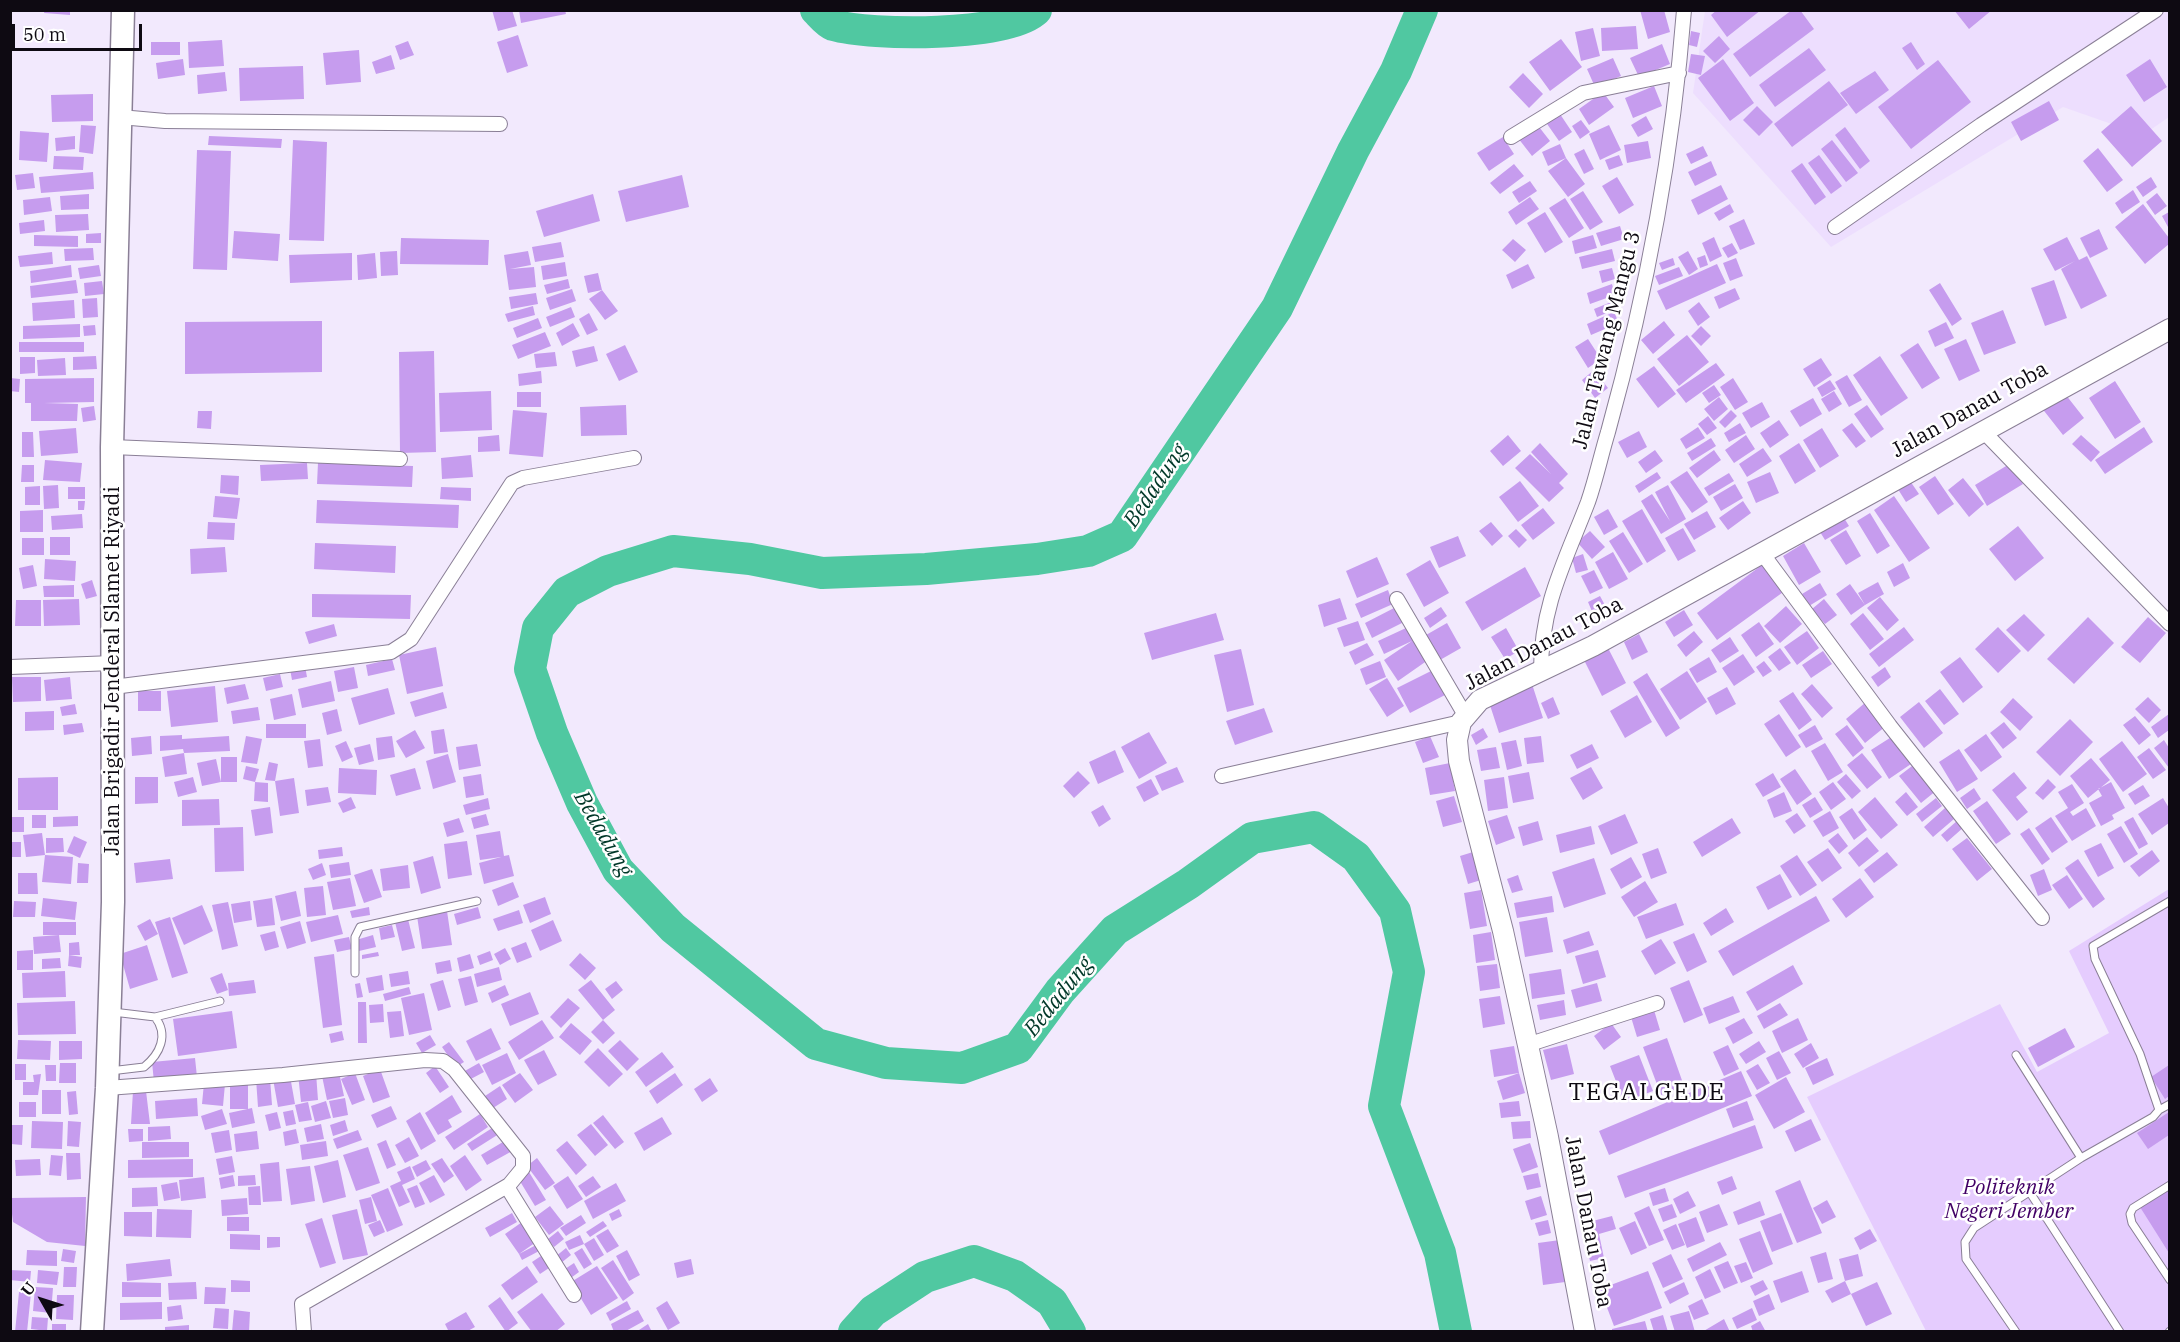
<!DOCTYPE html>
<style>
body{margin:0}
#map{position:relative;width:2180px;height:1342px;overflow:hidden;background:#f2e9fd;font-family:"IBM Plex Serif",serif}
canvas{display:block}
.frame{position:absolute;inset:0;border:12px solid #0e0a12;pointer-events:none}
.north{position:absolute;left:12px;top:1270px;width:60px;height:60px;-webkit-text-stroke:4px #fff;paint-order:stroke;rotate:309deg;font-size:16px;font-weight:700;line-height:24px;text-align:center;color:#0e0a12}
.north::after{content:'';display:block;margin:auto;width:21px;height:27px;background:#0e0a12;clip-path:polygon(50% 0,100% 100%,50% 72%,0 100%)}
.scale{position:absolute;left:12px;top:24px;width:130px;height:27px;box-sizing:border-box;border:3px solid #0e0a12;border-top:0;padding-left:8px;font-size:18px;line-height:21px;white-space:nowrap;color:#0e0a12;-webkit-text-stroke:4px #fff;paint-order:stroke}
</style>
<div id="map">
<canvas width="2180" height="1342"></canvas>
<div class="frame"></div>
<div class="north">U</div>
<div class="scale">50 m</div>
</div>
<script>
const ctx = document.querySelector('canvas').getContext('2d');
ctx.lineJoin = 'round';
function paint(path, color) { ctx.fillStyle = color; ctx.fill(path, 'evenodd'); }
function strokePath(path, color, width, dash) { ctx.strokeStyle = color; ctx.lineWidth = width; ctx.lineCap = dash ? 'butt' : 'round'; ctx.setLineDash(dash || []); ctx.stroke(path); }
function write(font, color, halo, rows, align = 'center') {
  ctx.font = font + ' "IBM Plex Serif",serif'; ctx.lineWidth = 5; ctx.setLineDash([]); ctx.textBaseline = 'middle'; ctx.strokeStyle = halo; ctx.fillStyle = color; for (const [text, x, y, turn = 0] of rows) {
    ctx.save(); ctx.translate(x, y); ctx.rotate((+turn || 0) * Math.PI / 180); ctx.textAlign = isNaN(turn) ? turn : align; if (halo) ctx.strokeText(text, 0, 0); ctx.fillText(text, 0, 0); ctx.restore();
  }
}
paint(new Path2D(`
 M1705 11H2169V117L2143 135 2063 107 1831 247 1693 93Z`), '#eddefe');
paint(new Path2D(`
 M2169 889V1331H1926L1807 1097 2000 1004 2037 1072 2109 1033 2069 951Z`), '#e5ccfe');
strokePath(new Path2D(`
 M816 10C821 15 827 23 833 25 871 36 1007 37 1036 10
 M1422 10 1396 71 1353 151 1277 308 1122 536 1088 551 1037 559 926 569 822 573 750 559 673 551 608 571 567 592 538 628 530 669 552 733 582 803 618 870 673 928 816 1044 886 1063 962 1068 1018 1048 1060 991 1115 930 1188 884 1252 838 1314 827 1356 857 1395 911 1409 972 1384 1106 1440 1253 1456 1332
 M854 1332 873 1311 925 1277 974 1261 1015 1276 1052 1302 1070 1332`), '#50c8a1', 32);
paint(new Path2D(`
 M45 10H70V15L44 13Z
 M492 10H512L517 26 498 31Z
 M519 10H565L566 14 521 23Z
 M1640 10H1664L1670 32 1648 39Z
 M1717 10H1761L1727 37 1711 15Z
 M1792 10H1800L1814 29 1750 77 1733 54Z
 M1954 10H1992L1969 29Z
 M1636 26 1638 49 1602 51 1601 28Z
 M1593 28 1600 56 1581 61 1575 32Z
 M1691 31 1700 33 1697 47 1689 45Z
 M518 35 528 66 507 73 497 42Z
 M1719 36 1730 49 1715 63 1703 51Z
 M1561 39 1582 67 1550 91 1529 62Z
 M222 40 224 66 189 68 188 42Z
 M408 41 414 55 400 60 395 46Z
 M151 42H180V55H151Z
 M1911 42 1925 64 1917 70 1902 48Z
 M1662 44 1670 64 1639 77 1630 58Z
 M1809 48 1826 70 1775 107 1759 85Z
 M359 50 361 82 326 85 323 53Z
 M1691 54 1705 56 1701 75 1688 72Z
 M391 55 395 69 376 74 372 62Z
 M1613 58 1621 76 1595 87 1587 69Z
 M183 59 185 75 158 79 156 63Z
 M1723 59 1754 103 1730 121 1698 78Z
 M2150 59 2167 87 2144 102 2126 75Z
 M1938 60 1971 102 1911 149 1878 107Z
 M303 66 304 99 240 101 239 68Z
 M1875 71 1889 90 1856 114 1840 93Z
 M225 72 227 91 198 94 197 75Z
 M1523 73 1543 94 1529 108 1509 87Z
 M1829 81 1848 105 1792 147 1774 124Z
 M1654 86 1662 106 1633 118 1625 98Z
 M1603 92 1614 107 1589 125 1579 109Z
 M93 94V121L52 122 51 95Z
 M2049 101 2059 120 2021 141 2011 122Z
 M1757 106 1773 122 1759 136 1743 120Z
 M2131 106 2162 141 2132 167 2101 132Z
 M1558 111 1572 132 1559 141 1545 121Z
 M1646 116 1653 129 1638 137 1631 125Z
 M1581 120 1590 132 1580 139 1572 126Z
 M1536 123 1550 141 1532 156 1518 138Z
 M81 125 96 126 93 154 79 152Z
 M1609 125 1621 150 1600 160 1589 134Z
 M1845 127 1870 161 1860 169 1835 135Z
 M20 131 49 133 47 162 19 160Z
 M75 136V149L56 151 55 138Z
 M209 136 282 139 281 148 208 145Z
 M1503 137 1514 154 1489 171 1477 153Z
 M293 140 327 142 324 241 289 240Z
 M1832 140 1858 173 1846 182 1821 149Z
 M1648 141 1651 158 1627 163 1624 145Z
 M1560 144 1566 158 1585 184 1568 197 1548 171 1566 158 1548 166 1542 152Z
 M1703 146 1708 156 1691 164 1686 154Z
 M2098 148 2123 180 2107 192 2083 161Z
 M1584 149 1594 169 1584 174 1574 154Z
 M197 150 231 151 227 270 193 269Z
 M1619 155 1623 165 1609 170 1605 160Z
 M1819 155 1842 186 1831 194 1808 163Z
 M54 156 84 157 83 170 53 169Z
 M1711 161 1717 175 1695 186 1688 172Z
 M1802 163 1826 197 1815 205 1791 171Z
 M1514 164 1524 176 1500 194 1490 183Z
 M93 172 94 189 41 193 39 177Z
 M33 173 35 188 17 190 15 175Z
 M682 175 689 207 626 222 618 191Z
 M1617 177 1634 205 1619 214 1602 186Z
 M2151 177 2157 187 2143 197 2136 187Z
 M1530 181 1537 191 1519 203 1512 192Z
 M1721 185 1728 199 1698 215 1691 200Z
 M2133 190 2140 202 2122 214 2115 203Z
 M1583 191 1603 222 1590 230 1570 199Z
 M2157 193 2167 206 2155 215 2146 202Z
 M89 194V209L61 210 60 196Z
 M593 194 600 221 544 237 536 211Z
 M50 197 52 211 24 215 23 200Z
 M1530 197 1539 209 1516 225 1508 212Z
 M1565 198 1584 228 1569 238 1549 208Z
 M1730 204 1734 212 1719 221 1714 213Z
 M2143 204 2169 238V244L2145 264 2115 227Z
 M1545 212 1563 242 1545 253 1527 223Z
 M2169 212V227H2168L2162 216Z
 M88 214 89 230 56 232 55 215Z
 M1744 219 1755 244 1740 250 1729 226Z
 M44 220 45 231 20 234 19 223Z
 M1620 226 1624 239 1601 246 1596 233Z
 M2099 229 2108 249 2090 258 2080 238Z
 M234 231 280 234 278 261 232 258Z
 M101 233V243H86V234Z
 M34 235 78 236V247L34 246Z
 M1593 235 1597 248 1575 254 1572 241Z
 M1714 237 1722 256 1710 262 1702 243Z
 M2067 237 2079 260 2087 256 2107 296 2081 309 2061 269 2075 261 2055 271 2043 249Z
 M401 238 489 240 488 265 400 264Z
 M1513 239 1526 250 1515 262 1502 250Z
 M561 242 564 257 535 262 532 247Z
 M1732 243 1738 253 1728 258 1722 248Z
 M93 248 94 260 65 261 64 249Z
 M1612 249 1615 261 1582 269 1579 257Z
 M397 251 398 275 381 276 380 252Z
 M528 251 531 265 510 269 534 267 536 287 509 290 504 255Z
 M1688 251 1698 269 1689 275 1678 257Z
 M52 252 53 264 20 267 18 256Z
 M352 253V280L290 283 289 255Z
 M375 253 377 278 358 280 357 255Z
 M1705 255 1708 265 1700 268 1697 258Z
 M1673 258 1675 265 1662 270 1659 263Z
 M1736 258 1743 276 1730 281 1723 263Z
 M565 262 567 276 543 280 541 266Z
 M1528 264 1535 278 1512 289 1506 275Z
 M1717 264 1726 283 1666 310 1657 291Z
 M71 265 72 277 31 283 30 271Z
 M99 265 101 276 80 279 78 268Z
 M1679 267 1683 276 1659 285 1655 276Z
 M1612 268 1615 279 1602 283 1599 271Z
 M598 273 602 290 588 293 584 276Z
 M568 279 570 288 547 294 544 285Z
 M76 280 78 293 31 298 30 286Z
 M2054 280 2067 318 2045 326 2031 288Z
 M102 281 104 294 85 296 84 283Z
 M1940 283 1962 319 1952 326 1929 290Z
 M1612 284 1615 295 1590 304 1587 293Z
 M1735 288 1740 299 1719 309 1714 297Z
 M572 289 576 301 550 310 546 298Z
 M602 290 618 311 605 320 589 299Z
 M536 293 538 304 511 309 509 297Z
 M97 298 98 317 83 318 82 299Z
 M74 300 75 318 33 321 32 303Z
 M1616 300 1619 308 1597 317 1594 309Z
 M1699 302 1710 317 1698 326 1688 311Z
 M533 306 535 315 508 322 505 314Z
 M571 307 575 317 550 327 546 317Z
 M2003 310 2016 343 1984 355 1971 323Z
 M1614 312 1619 323 1591 335 1587 324Z
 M589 313 598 330 587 335 579 319Z
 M538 318 542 328 517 338 513 328Z
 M322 321V372L185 374V322Z
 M1664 321 1675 335 1653 354 1641 340Z
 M1946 322 1954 338 1935 347 1928 331Z
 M573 323 580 336 562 346 556 333Z
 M80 324V337L23 339V326Z
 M95 325 96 335 84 336 83 326Z
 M1701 326 1711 336 1701 346 1691 336Z
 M545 332 551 346 518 359 512 345Z
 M1687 335 1709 362 1679 386 1657 359Z
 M1588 339 1601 359 1588 368 1575 347Z
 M1966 339 1980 371 1959 381 1944 349Z
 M19 342H84V352H19Z
 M1918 343 1940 378 1922 389 1900 355Z
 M625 345 638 372 619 381 606 354Z
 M594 346 598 361 576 367 572 351Z
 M434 351 436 452 400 453 399 352Z
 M555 352 557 366 536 368 534 354Z
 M96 356 97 369 73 370V357Z
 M1880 356 1908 398 1881 416 1853 375Z
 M20 357H35V373L20 374Z
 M65 358 66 375 38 376 37 360Z
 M1821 358 1832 375 1814 387 1803 369Z
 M1716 363 1725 375 1686 403 1676 390Z
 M1654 366 1676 394 1658 408 1636 379Z
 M1594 370 1608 388 1595 398 1582 380Z
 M541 371 542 383 519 386 518 374Z
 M1847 375 1862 400 1849 407 1835 382Z
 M10 378 20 379 19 392 10 391Z
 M94 378V402L44 403 78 404 77 421H31V403H25V379Z
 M1733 378 1748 402 1735 410 1720 387Z
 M1830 380 1836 389 1822 397 1817 388Z
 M2115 381 2141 422 2115 439 2089 398Z
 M1714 385 1721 395 1709 403 1702 393Z
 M2062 390 2084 418 2063 435 2041 407Z
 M491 391 492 430 440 432 439 393Z
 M1834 391 1842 404 1829 412 1821 399Z
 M517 392H541V407H517Z
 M1719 397 1728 409 1714 421 1704 409Z
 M1813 398 1822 414 1800 427 1790 411Z
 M1762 402 1770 417 1751 428 1742 413Z
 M626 405 627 435 581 436 580 407Z
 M1867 405 1884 429 1871 438 1854 414Z
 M94 406 96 420 83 422 81 408Z
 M513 410 547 413 543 457 509 454Z
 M1731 410 1737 416 1725 428 1719 422Z
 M198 411H212L211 429 197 428Z
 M1708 416 1717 428 1707 435 1698 424Z
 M1779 420 1789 435 1770 448 1760 433Z
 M1740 423 1746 433 1729 442 1724 433Z
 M1852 423 1866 441 1856 448 1842 430Z
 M1698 427 1705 438 1686 449 1680 439Z
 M2144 427 2153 442 2105 474 2095 460Z
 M76 428 78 453 41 456 39 431Z
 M1822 428 1839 456 1820 468 1803 440Z
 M1639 431 1647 447 1627 458 1618 442Z
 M22 432H33L34 457H22Z
 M499 435 500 451 478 452V437Z
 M1508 435 1521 451 1503 466 1490 451Z
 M1746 435 1755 449 1734 463 1725 450Z
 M2081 435 2100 452 2091 462 2072 444Z
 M1711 438 1716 446 1692 461 1687 453Z
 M1540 443 1568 474 1559 483 1564 488 1549 502 1515 468 1530 454 1551 474 1531 452Z
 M1799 443 1816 471 1795 484 1779 456Z
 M1763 448 1772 461 1747 477 1739 464Z
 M1655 450 1663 461 1646 473 1638 462Z
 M1714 450 1721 460 1697 478 1689 468Z
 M471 455 473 477 442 479 441 458Z
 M45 460 82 463 80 482 43 480Z
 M307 463 308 479 261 481 260 465Z
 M318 463 413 466 412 487 317 484Z
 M2011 463 2023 484 1987 506 1975 485Z
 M22 465H34V482H21Z
 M1687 471 1708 502 1692 513 1670 482Z
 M1657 472 1661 478 1639 493 1635 486Z
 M1770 472 1779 493 1756 503 1747 482Z
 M1729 473 1734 481 1709 496 1704 488Z
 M221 475 239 476 238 495 220 493Z
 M1935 476 1954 504 1938 515 1919 487Z
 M1908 478 1919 494 1906 502 1896 486Z
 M1963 478 1984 504 1969 517 1948 490Z
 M1520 481 1539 506 1518 522 1499 497Z
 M1735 484 1743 498 1721 511 1713 497Z
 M58 485 59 508 44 509 43 486Z
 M1668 485 1686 519 1661 534 1641 501 1652 494 1670 521 1655 492Z
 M40 486V505H25V487Z
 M68 487H85V499H68Z
 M441 487 471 488V501L440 499Z
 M215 496 240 498 237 519 213 517Z
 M1894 496 1930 548 1909 562 1874 510Z
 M317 500 459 505 458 528 316 523Z
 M78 501H85L84 510H78Z
 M1743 501 1751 513 1728 530 1719 518Z
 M1543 508 1555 523 1533 540 1521 525Z
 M1608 509 1618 527 1604 535 1594 517Z
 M1642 509 1666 551 1647 563 1622 521Z
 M43 510V532H20V511Z
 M1707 511 1716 527 1694 540 1684 524Z
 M1841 513 1849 526 1825 540 1817 527Z
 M1870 513 1890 546 1877 554 1857 521Z
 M82 514 83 528 52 530 51 516Z
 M208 522 235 523 234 540 207 539Z
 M1491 522 1503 536 1492 546 1479 531Z
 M2018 526 2044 558 2015 581 1989 549Z
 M1683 528 1696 551 1678 561 1665 538Z
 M1516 529 1527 540 1519 548 1508 536Z
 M1846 530 1861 556 1846 565 1830 540Z
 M1590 531 1605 547 1592 559 1577 542Z
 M1623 532 1643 564 1629 573 1609 541Z
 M1458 536 1466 556 1439 568 1430 547Z
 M50 537H70V555H50Z
 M22 538H44V555H22Z
 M315 543 396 546 395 573 314 569Z
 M1804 543 1821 572 1799 585 1783 556Z
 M225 547 227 572 191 574 190 549Z
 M1613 552 1628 579 1609 589 1595 562Z
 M1583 554 1588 570 1576 573 1572 558Z
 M1377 557 1389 584 1357 598 1346 571Z
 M45 559 76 561 75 581 44 579Z
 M1430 560 1449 593 1424 607 1406 574Z
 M1766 562 1786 590 1717 640 1697 613Z
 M1903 563 1910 578 1894 587 1887 572Z
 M33 565 37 586 23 589 19 568Z
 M1525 567 1541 596 1482 631 1465 602Z
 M1594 570 1603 588 1590 594 1581 576Z
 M92 580 97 596 86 599 81 584Z
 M1878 582 1884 594 1865 605 1858 593Z
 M1820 583 1827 595 1809 606 1802 594Z
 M1850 584 1865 605 1851 615 1836 594Z
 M74 585V597H44L43 586Z
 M1388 590 1393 604 1361 618 1355 604Z
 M312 594 411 595 410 619 312 617Z
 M1600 596 1607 609 1594 616 1588 602Z
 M1880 597 1899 620 1887 631 1867 608Z
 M1340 598 1347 619 1324 627 1318 605Z
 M79 599 80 625 44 626 43 600Z
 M1824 599 1837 615 1825 624 1812 609Z
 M16 600H41V626H15Z
 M1786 606 1802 624 1780 643 1764 626Z
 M1396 607 1404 622 1372 638 1365 623Z
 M1441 607 1447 616 1430 628 1424 618Z
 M1684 610 1693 625 1674 637 1665 622Z
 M1216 613 1224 640 1152 660 1144 633Z
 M1863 613 1884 639 1870 650 1850 624Z
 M2024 614 2045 635 2028 652 2006 630Z
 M2088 617 2114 643 2074 684 2047 659Z
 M2148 617 2166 633 2140 663 2121 647Z
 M1358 621 1365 640 1344 647 1337 628Z
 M1759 622 1774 644 1756 657 1741 635Z
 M1447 623 1461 648 1440 660 1426 635Z
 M334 624 337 636 309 644 305 632Z
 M1904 627 1914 640 1879 667 1869 654Z
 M1998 627 2021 651 1998 673 1975 649Z
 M1406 628 1428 660 1398 681 1384 660 1412 641 1384 654 1378 641Z
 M1506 628 1519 651 1505 659 1491 637Z
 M1694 631 1703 642 1686 657 1677 645Z
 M1807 631 1819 648 1797 665 1784 647Z
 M1639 634 1648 652 1632 660 1624 642Z
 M1730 637 1739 651 1720 663 1711 650Z
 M1367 643 1374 655 1355 665 1349 652Z
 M436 647 443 686 407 694 399 655Z
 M1608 648 1626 683 1602 696 1584 660Z
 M1780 648 1791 663 1779 671 1768 657Z
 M1241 649 1254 705 1227 712 1214 655Z
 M1823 651 1832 664 1811 678 1802 665Z
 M1743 654 1755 672 1734 686 1722 668Z
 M1709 657 1717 672 1697 683 1689 669Z
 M1960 657 1983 687 1963 703 1940 672Z
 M392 659 395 670 368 676 366 665Z
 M1380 661 1386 677 1366 685 1360 669Z
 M1764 661 1772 671 1763 677 1756 667Z
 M305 666 307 677 292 680 290 669Z
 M354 667 358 688 338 692 334 671Z
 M1885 667 1891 677 1878 687 1871 677Z
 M1433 670 1445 695 1410 713 1397 688Z
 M1687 671 1707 702 1680 720 1660 689Z
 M1647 673 1680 728 1666 737 1633 682Z
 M280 674 283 687 266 691 263 678Z
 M12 677H41V701L13 702Z
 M70 677 72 699 46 701 44 680Z
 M1387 678 1404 706 1387 717 1369 689Z
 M331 681 335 701 302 708 298 689Z
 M245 684 249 699 227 704 224 688Z
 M1532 684 1543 718 1499 733 1488 699Z
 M1812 684 1833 708 1822 718 1801 694Z
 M215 686 218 722 171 727 167 691Z
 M1727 687 1736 704 1716 715 1707 698Z
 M388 688 395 714 359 725 351 698Z
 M1940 689 1959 714 1944 725 1925 701Z
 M138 691H161V711H138Z
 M443 692 447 708 415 717 410 702Z
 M1793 692 1812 720 1799 730 1779 701Z
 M292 694 296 715 274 720 270 699Z
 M1637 695 1652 722 1625 738 1610 711Z
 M1553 697 1560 714 1548 719 1541 703Z
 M2148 697 2161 710 2149 723 2135 709Z
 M2013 698 2033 717 2020 731 2000 712Z
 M1866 702 1886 726 1865 743 1846 719Z
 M1919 702 1943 733 1924 748 1900 717Z
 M75 704 77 714 62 716 60 707Z
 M258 707 260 720 233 724 231 711Z
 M1264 708 1273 732 1235 745 1226 721Z
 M337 709 342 731 327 735 322 713Z
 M54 711V730L25 731V712Z
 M1779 714 1801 747 1786 757 1764 724Z
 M2169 714V730L2158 738 2151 727Z
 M2135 716 2151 735 2139 745 2123 725Z
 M2070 719 2093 742 2060 776 2036 752Z
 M2004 722 2017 738 2003 749 1990 733Z
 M82 723 84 732 64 735 63 725Z
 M266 724H306V738H266Z
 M1815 725 1823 739 1806 748 1798 735Z
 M1847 725 1864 748 1853 757 1835 734Z
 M1483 728 1488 737 1476 745 1471 735Z
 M444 729 448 752 434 754 431 731Z
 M415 730 425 748 406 758 396 741Z
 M1149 732 1167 763 1139 779 1121 747Z
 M1986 734 2002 757 1981 772 1964 750Z
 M182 735V739L229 736 230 751 184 753 183 749 160 751V736Z
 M151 736 152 754 132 756 131 738Z
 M246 736 262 739 257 764 241 762Z
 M392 736 395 757 378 760 376 738Z
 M1430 736 1439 757 1423 763 1415 742Z
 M1541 736 1544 762 1527 764 1524 738Z
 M1893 736 1911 764 1889 779 1871 750Z
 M320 739 323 766 308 768 304 741Z
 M1516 740 1522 766 1507 770 1501 743Z
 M2164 740 2169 748V768L2154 748Z
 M346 741 353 757 342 762 335 746Z
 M2122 741 2147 774 2123 792 2099 759Z
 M1825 743 1843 772 1828 781 1811 751Z
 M370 744 374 761 359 765 354 748Z
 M477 744 481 766 459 770 456 747Z
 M1592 744 1599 758 1577 769 1570 755Z
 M1496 747 1500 768 1481 771 1477 750Z
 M2149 748 2166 770 2153 779 2137 757Z
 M1959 749 1978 779 1957 792 1939 762Z
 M1115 750 1124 772 1098 784 1089 762Z
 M184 753 187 774 165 777 162 757Z
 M1862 753 1882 777 1867 789 1847 765Z
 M448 754 456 782 433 789 426 761Z
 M221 757H237V782H221Z
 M2091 758 2110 780 2088 798 2070 776Z
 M216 759 221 782 202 786 197 763Z
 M269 762 278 764 275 781 294 778 299 813 280 816 275 781 265 780Z
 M1450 763 1455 791 1430 795 1425 768Z
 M1916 763 1937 790 1921 803 1899 776Z
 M246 766 259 769 255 782 243 779Z
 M1177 767 1184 782 1162 791 1155 776Z
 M1591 767 1603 788 1583 800 1570 778Z
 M339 768 377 770 376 795 338 793Z
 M415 768 421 789 396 796 390 775Z
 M1795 769 1812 794 1797 805 1780 779Z
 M1078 771 1090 783 1074 798 1063 786Z
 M1529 772 1534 799 1513 803 1508 776Z
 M2014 772 2027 788 2016 797 2028 812 2017 821 1992 790Z
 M1773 773 1781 787 1763 797 1755 784Z
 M481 774 484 795 466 798 463 777Z
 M1846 774 1861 791 1852 799 1837 782Z
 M58 777V810H18V778Z
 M135 777H158V803L135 804Z
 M193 777 197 792 178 797 174 782Z
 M1504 777 1508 808 1488 811 1484 780Z
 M1151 779 1159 794 1144 802 1136 787Z
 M2048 779 2056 787 2043 800 2035 793Z
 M255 782 268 783V802L254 801Z
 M1833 782 1846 799 1831 810 1819 792Z
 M2111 782 2125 808 2112 815 2114 819 2101 826 2089 803 2102 796 2098 789Z
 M2072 784 2084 803 2070 812 2073 816 2086 808 2096 826 2072 841 2055 816 2068 808 2058 792Z
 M2143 785 2150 796 2135 805 2128 794Z
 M328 787 331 802 307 806 305 790Z
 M1974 788 1981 799 1967 809 1960 798Z
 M1784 792 1792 811 1774 818 1767 800Z
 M1906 792 1918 807 1907 816 1895 802Z
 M1454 796 1462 822 1443 827 1436 801Z
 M351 797 356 808 343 813 338 803Z
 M1815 797 1823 810 1810 818 1802 805Z
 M1875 797 1898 825 1881 839 1858 812Z
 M488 798 490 809 466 815 463 805Z
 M1936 798 1942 806 1922 822 1916 814Z
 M2163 798 2169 808V823L2152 835 2138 814Z
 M219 799 220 825 182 826V800Z
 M1987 801 2011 834 1996 844 1973 811Z
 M1103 805 1111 819 1099 827 1091 812Z
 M270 807 273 833 255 836 251 810Z
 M1852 808 1867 830 1854 840 1839 817Z
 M1945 808 1954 819 1933 837 1924 827Z
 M1830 811 1839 828 1823 837 1813 821Z
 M1797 813 1806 826 1794 834 1785 821Z
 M486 814 489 825 474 829 471 818Z
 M1625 814 1638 843 1611 855 1598 826Z
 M32 815H46V828H32Z
 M1507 815 1515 838 1496 845 1488 821Z
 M78 816V826L53 827V817Z
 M10 817H24V832H10Z
 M2051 817 2068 842 2052 853 2035 828Z
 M2133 817 2148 844 2139 849 2124 822Z
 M459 818 464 832 447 837 443 823Z
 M1732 818 1741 833 1702 857 1693 842Z
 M1958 820 1964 827 1947 842 1941 835Z
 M1538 821 1543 840 1523 846 1518 827Z
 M1591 826 1595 844 1560 853 1556 835Z
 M2121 826 2138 854 2124 863 2107 834Z
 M243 827 244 871 215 872 214 828Z
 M2029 828 2050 859 2042 865 2020 834Z
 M500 831 504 856 509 855 514 876 484 884 479 863 501 857 480 860 476 835Z
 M42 833 45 855 26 857 23 835Z
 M1838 833 1848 846 1839 854 1828 841Z
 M74 836 87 842 80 858 67 852Z
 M1867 837 1879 851 1859 867 1848 853Z
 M46 838H63L64 852 46 853Z
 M1967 838 1992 869 1977 881 1952 849Z
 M467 841 472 875 448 879 444 844Z
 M10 842H21V857H10Z
 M2101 843 2114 868 2098 877 2084 851Z
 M342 847 343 856 319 859 318 850Z
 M1658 848 1667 873 1651 879 1642 854Z
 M1828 848 1842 868 1822 882 1807 862Z
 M2152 850 2160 861 2139 877 2130 866Z
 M1473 852 1481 880 1468 884 1460 856Z
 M1887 852 1898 865 1874 883 1864 870Z
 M45 855 73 857 71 884 42 882Z
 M1797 855 1817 885 1800 896 1780 866Z
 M433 856 441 888 421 894 413 862Z
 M1631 857 1642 877 1621 889 1610 869Z
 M1594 858 1606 894 1564 908 1552 872Z
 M170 859 173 879 136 883 134 863Z
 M2078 859 2105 899 2093 908 2065 868Z
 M349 862 351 875 331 878 329 865Z
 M78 863 89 864 88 883H77Z
 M322 863 326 875 313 880 308 869Z
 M408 865 410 888 383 891 380 869Z
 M372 869 382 897 364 903 354 875Z
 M2044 869 2052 890 2038 896 2030 875Z
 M18 873H37L38 894H18Z
 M1780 874 1792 897 1768 910 1756 887Z
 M1518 875 1523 890 1512 893 1507 879Z
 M2067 875 2083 899 2069 909 2052 885Z
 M350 878 356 906 333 910 327 882Z
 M1860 878 1874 897 1846 918 1832 899Z
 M1645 881 1658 902 1634 917 1621 897Z
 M513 882 519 897 498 906 492 890Z
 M323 886 326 915 307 917 304 888Z
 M1481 890 1487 926 1470 929 1464 893Z
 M296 891 301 916 281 921 275 896Z
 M1552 896 1554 912 1517 918 1514 903Z
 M1816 896 1830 921 1733 976 1718 951Z
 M545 897 551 914 530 923 523 905Z
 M43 898 77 902 75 920 41 916Z
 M272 898 275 925 257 927 253 901Z
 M14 901 36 902 35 917H13Z
 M250 901 252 920 234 923 231 904Z
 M228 902 238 946 222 950 212 905Z
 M1676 903 1684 925 1646 939 1637 917Z
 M202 905 213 931 184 945 172 918Z
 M369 907 370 915 352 918 350 911Z
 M478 907 481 918 457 925 454 914Z
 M1726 908 1734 922 1711 936 1703 923Z
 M519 910 523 923 498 931 493 919Z
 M447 911 452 945 422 949 417 916Z
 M338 915 343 934 311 942 306 922Z
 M170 917 188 973 172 978 155 922Z
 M1547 917 1553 952 1525 957 1519 922Z
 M150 919 158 934 145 941 137 926Z
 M408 919 415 948 402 951 395 922Z
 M553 920 562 941 540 951 531 930Z
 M300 921 306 943 287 949 280 927Z
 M43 922H76V935H43Z
 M392 925 395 937 381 940 379 928Z
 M275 931 279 947 265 951 260 935Z
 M1589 931 1594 945 1567 954 1563 940Z
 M1491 932 1495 960 1476 963 1473 935Z
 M1694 933 1707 962 1687 972 1673 942Z
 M59 935 61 952 34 954 33 937Z
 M373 935 376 947 359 951 356 940Z
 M349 937 352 949 337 952 334 940Z
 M1661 939 1676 963 1655 975 1641 951Z
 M79 942 80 955H69V943Z
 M526 942 532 957 517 963 511 948Z
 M147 945 158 980 130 989 120 954Z
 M505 948 511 959 500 965 494 954Z
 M33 950V970H17V951Z
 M1598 950 1606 977 1583 984 1575 956Z
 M490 951 493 960 480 965 477 956Z
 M378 952 379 956 362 959V955Z
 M580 953 596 968 585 980 569 965Z
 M334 954 342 1025 323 1028 314 957Z
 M470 954 474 968 460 972 457 958Z
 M69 955 82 957 81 968 68 966Z
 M60 958 61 968 42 969V959Z
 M450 960 452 971 437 974 435 963Z
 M1497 964 1500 988 1480 991 1477 966Z
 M1793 965 1803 984 1757 1011 1746 992Z
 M499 967 502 980 477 987 474 974Z
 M1561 969 1565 994 1532 999 1529 974Z
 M65 971 66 997 23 998 22 973Z
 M408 971 410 984 391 987 389 974Z
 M222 973 228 990 217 994 210 978Z
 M382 975 384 990 369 993 366 978Z
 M471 976 478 1002 465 1006 458 979Z
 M254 980 256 993 229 996 228 983Z
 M443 980 451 1007 438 1011 430 984Z
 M591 980 615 1010 603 1020 578 990Z
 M1689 980 1703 1015 1684 1023 1670 988Z
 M616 981 623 990 612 999 605 989Z
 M360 983 363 997 357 998 355 984Z
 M1597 983 1602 1001 1576 1008 1571 990Z
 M505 985 509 995 492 1003 488 993Z
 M409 987 411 994 385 1001 383 994Z
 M530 992 539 1014 510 1026 501 1004Z
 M424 993 432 1030 409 1035 401 998Z
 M1500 996 1505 1024 1483 1028 1479 999Z
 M1733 996 1740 1012 1709 1024 1703 1008Z
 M568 998 580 1008 561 1028 550 1017Z
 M1564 1000 1566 1015 1540 1020 1537 1005Z
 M75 1001 76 1034 18 1035 17 1003Z
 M358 1002H366L367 1043H358Z
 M1780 1003 1788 1015 1764 1029 1757 1016Z
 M383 1004 384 1022 370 1023 369 1005Z
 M1654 1010 1660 1030 1637 1037 1631 1017Z
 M232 1011 237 1048 178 1056 173 1019Z
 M401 1011 404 1036 390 1038 387 1012Z
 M1744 1018 1753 1033 1733 1044 1725 1028Z
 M1798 1018 1808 1040 1782 1053 1772 1031Z
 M542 1020 554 1038 519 1060 508 1042Z
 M603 1020 615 1033 603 1044 591 1032Z
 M571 1023 592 1041 580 1055 559 1037Z
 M1611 1023 1621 1037 1604 1050 1594 1036Z
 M491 1028 501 1049 476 1061 466 1041Z
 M2065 1028 2075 1047 2038 1067 2028 1048Z
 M342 1031 344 1040 331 1043 329 1034Z
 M430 1035 436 1045 422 1053 416 1043Z
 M1667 1038 1684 1086 1661 1095 1643 1047Z
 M18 1040 51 1041 50 1060 17 1059Z
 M620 1040 639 1059 627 1071 608 1051Z
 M59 1041H82V1059L59 1060Z
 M1759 1041 1766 1052 1746 1064 1739 1054Z
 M449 1042 464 1062 456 1067 442 1047Z
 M1811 1043 1819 1058 1803 1068 1794 1054Z
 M1567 1044 1574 1074 1551 1080 1543 1050Z
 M1728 1045 1739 1069 1724 1076 1713 1052Z
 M1514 1046 1519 1073 1494 1077 1490 1050Z
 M598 1048 623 1074 609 1087 584 1062Z
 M544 1050 557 1075 538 1085 524 1060Z
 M1779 1051 1791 1073 1777 1080 1766 1058Z
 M662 1052 674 1067 646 1087 635 1072Z
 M507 1053 516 1073 492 1085 482 1065Z
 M1639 1055 1653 1091 1624 1102 1610 1066Z
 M195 1058 197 1077 154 1082 152 1062Z
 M1827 1058 1834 1075 1813 1085 1805 1068Z
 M60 1063H76V1083H59Z
 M479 1063 484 1072 467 1081 463 1072Z
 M15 1064H26V1080H15Z
 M1758 1064 1770 1083 1757 1090 1746 1071Z
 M45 1065H56V1081H46Z
 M2169 1065V1096L2165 1099 2151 1077Z
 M435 1066 449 1087 440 1093 426 1073Z
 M380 1069 390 1097 373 1103 363 1076Z
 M1741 1071 1752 1096 1609 1155 1599 1131Z
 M339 1072 344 1096 327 1100 322 1076Z
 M316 1073 318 1100 301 1102 298 1074Z
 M355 1073 365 1100 352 1105 341 1079Z
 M520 1073 533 1090 515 1103 502 1085Z
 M675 1073 683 1085 657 1104 649 1091Z
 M1519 1073 1525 1093 1503 1100 1497 1081Z
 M41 1074 38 1095H23V1082H34L33 1075Z
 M290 1076 295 1104 278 1107 273 1079Z
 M1786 1077 1805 1112 1774 1129 1755 1095Z
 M270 1078 272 1105 258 1107 256 1079Z
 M710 1078 718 1091 702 1102 694 1089Z
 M204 1083 225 1084 223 1106 202 1104Z
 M230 1083H248V1109H230Z
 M500 1086 507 1099 490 1110 482 1098Z
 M42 1090H61V1114H42Z
 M76 1091 78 1114 69 1115 67 1092Z
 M133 1091H146L150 1124H131Z
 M452 1095 462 1112 448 1120 452 1127 438 1135 425 1113Z
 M197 1098 198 1116 156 1119 155 1101Z
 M345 1098 348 1115 333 1118 329 1101Z
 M326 1101 331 1118 315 1122 311 1106Z
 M1519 1101 1521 1116 1501 1118 1499 1103Z
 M1747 1101 1754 1120 1733 1128 1726 1109Z
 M19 1102H36V1117H19Z
 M308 1102 312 1120 299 1122 295 1105Z
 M391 1106 397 1119 377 1128 371 1115Z
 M252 1108 255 1123 232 1128 229 1113Z
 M222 1109 227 1124 205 1130 201 1116Z
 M293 1110 296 1124 286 1126 283 1112Z
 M277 1112 281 1128 269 1131 265 1115Z
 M420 1112 436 1141 421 1150 406 1121Z
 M2169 1112V1135L2148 1149 2137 1133Z
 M480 1114 488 1127 454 1150 445 1137Z
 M603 1115 624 1142 615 1149 593 1123Z
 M662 1117 672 1134 644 1151 634 1133Z
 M1811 1119 1821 1140 1795 1152 1785 1131Z
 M345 1120 348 1131 333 1136 330 1125Z
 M32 1121 63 1122 62 1149 31 1148Z
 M68 1121 81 1122 79 1147 67 1146Z
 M1530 1121 1531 1138 1513 1139 1511 1122Z
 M321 1124 324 1139 307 1142 304 1128Z
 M591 1124 608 1145 595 1156 577 1135Z
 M12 1125H23L22 1145 11 1144Z
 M497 1125 502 1132 472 1151 467 1144Z
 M1755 1125 1763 1148 1625 1198 1617 1176Z
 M170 1126 171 1139 148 1141V1127Z
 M128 1129H143V1141L129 1142Z
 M296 1129 299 1143 285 1146 283 1132Z
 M229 1130 232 1150 215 1153 211 1133Z
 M358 1130 362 1140 337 1149 333 1139Z
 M257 1131 259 1149 236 1152 234 1134Z
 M409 1137 419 1156 405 1163 395 1145Z
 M508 1139 514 1150 487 1165 481 1155Z
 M386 1140 396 1165 387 1169 377 1144Z
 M326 1141 328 1156 302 1160 300 1145Z
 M567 1141 587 1165 576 1175 556 1150Z
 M142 1142H189V1157L142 1158Z
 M1530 1143 1538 1167 1522 1173 1513 1149Z
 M368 1147 380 1183 356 1191 343 1155Z
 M66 1153H80L81 1179 67 1180Z
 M51 1155 63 1156 61 1176 49 1175Z
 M465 1155 482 1180 466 1191 450 1166Z
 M232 1156 235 1172 219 1175 216 1159Z
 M442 1158 454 1176 444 1183 431 1164Z
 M537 1158 555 1183 545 1190 527 1166Z
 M40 1159 41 1175 16 1176 15 1160Z
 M193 1159V1177L128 1178V1160Z
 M338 1160 346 1197 323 1203 314 1166Z
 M426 1160 431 1169 417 1177 412 1167Z
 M279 1162 282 1201 263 1202 260 1164Z
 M310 1166 315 1201 291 1205 286 1169Z
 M410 1166 415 1179 402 1185 410 1202 399 1207 390 1186 401 1181 397 1172Z
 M529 1172 546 1200 535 1206 518 1178Z
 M1538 1173 1541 1187 1527 1190 1523 1176Z
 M233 1175 235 1186 221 1189 219 1178Z
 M255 1175 256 1185 238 1186V1176Z
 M434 1175 445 1195 430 1203 419 1183Z
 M568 1176 583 1199 567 1209 553 1186Z
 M593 1176 601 1187 586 1197 578 1186Z
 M1732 1176 1737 1189 1722 1195 1717 1182Z
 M204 1177 206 1198 181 1201 179 1180Z
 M1800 1180 1822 1233 1797 1243 1775 1191Z
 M177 1182 180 1198 164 1201 161 1185Z
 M616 1183 626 1201 593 1219 584 1201Z
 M417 1185 425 1204 415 1208 407 1189Z
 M260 1186 261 1205H249L248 1187Z
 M157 1187 158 1206 132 1207V1188Z
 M388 1188 403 1225 387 1232 371 1195Z
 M1665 1188 1669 1201 1653 1206 1649 1193Z
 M2169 1188V1253L2140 1207Z
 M1688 1191 1696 1206 1680 1214 1673 1199Z
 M1541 1196 1547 1215 1531 1220 1525 1201Z
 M86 1197 85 1246 47 1242 13 1222 10 1198Z
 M371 1197 377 1221 365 1224 359 1200Z
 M247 1198 248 1214 222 1216 221 1200Z
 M1827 1200 1836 1217 1822 1224 1813 1208Z
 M1760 1201 1765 1215 1738 1225 1733 1212Z
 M1672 1204 1677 1217 1663 1222 1658 1209Z
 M1719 1204 1728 1225 1707 1233 1699 1212Z
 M550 1206 564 1224 549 1235 535 1217Z
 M1649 1206 1664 1240 1649 1246 1634 1213Z
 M157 1209 192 1210 191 1238 156 1237Z
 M357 1209 368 1255 343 1260 332 1215Z
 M619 1209 622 1216 612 1221 609 1214Z
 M124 1212H152V1237L124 1236Z
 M512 1213 517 1222 490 1237 485 1228Z
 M1781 1213 1793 1244 1772 1252 1760 1221Z
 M581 1215 586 1223 566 1236 560 1228Z
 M1612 1216 1616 1229 1599 1234 1604 1258 1590 1261 1581 1224Z
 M227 1217H249V1231H227Z
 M1696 1217 1705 1241 1687 1248 1678 1224Z
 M322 1218 336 1263 320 1268 305 1224Z
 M380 1220 385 1232 374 1237 368 1225Z
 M525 1220 539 1240 519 1254 505 1234Z
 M1548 1220 1551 1233 1539 1236 1535 1223Z
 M603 1221 607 1226 590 1237 586 1232Z
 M1635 1221 1647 1248 1631 1255 1619 1228Z
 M1676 1224 1685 1245 1672 1250 1663 1230Z
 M608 1229 619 1246 607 1253 596 1236Z
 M1870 1229 1877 1241 1860 1250 1854 1238Z
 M558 1231 564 1239 554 1247 548 1239Z
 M1760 1231 1773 1264 1753 1273 1739 1239Z
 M230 1234 260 1235V1250L230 1249Z
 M580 1235 584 1244 569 1250 565 1242Z
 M267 1237H280V1247L267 1248Z
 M594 1238 604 1255 594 1261 584 1244Z
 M1560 1240 1565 1282 1543 1285 1538 1243Z
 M1720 1242 1727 1255 1693 1272 1687 1259Z
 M538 1244 541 1250 522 1260 519 1254Z
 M566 1248 571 1255 561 1263 555 1257Z
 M582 1248 592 1264 584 1269 574 1253Z
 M63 1249 76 1251 74 1263 61 1261Z
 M27 1250 57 1251V1266L26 1265Z
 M627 1250 640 1275 629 1281 616 1256Z
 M1826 1252 1833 1279 1818 1283 1810 1257Z
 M544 1254 552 1266 540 1274 532 1262Z
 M1671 1254 1683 1279 1663 1288 1652 1263Z
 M1858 1254 1863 1276 1845 1281 1851 1294 1832 1303 1825 1291 1845 1281 1839 1259Z
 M170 1259 172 1276 127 1281 126 1264Z
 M691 1259 694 1274 677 1278 674 1263Z
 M613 1260 634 1293 623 1301 601 1268Z
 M1728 1261 1738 1283 1724 1289 1714 1267Z
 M1746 1262 1753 1278 1741 1283 1734 1266Z
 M574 1263 579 1272 568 1280 562 1271Z
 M527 1266 538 1282 512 1300 501 1285Z
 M597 1266 618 1298 591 1315 571 1282Z
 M64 1267H77L76 1287H63Z
 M1710 1269 1721 1292 1705 1299 1695 1277Z
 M10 1270 31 1271 30 1282 10 1280Z
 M38 1270 59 1272 57 1285 37 1283Z
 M1648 1271 1662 1308 1614 1326 1600 1289Z
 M1802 1271 1809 1292 1781 1303 1773 1281Z
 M231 1280 250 1281V1292H231Z
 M1763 1280 1768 1289 1755 1296 1750 1286Z
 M122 1282 161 1283V1297H122Z
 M196 1282 197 1299 169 1300 168 1283Z
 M1684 1282 1689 1294 1670 1304 1664 1292Z
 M1877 1282 1892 1314 1866 1326 1851 1294Z
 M35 1287 53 1288 51 1313 33 1311Z
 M205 1287 226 1288 225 1304H204Z
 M19 1292 31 1293 27 1332H15Z
 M542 1293 565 1324 555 1332H532L517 1312Z
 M1769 1294 1775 1309 1759 1316 1753 1301Z
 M57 1295H74L73 1320 56 1319Z
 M500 1297 518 1323 506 1332 488 1306Z
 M1702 1299 1709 1314 1694 1320 1688 1306Z
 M627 1301 631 1309 610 1321 606 1313Z
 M667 1301 680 1323 668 1330 656 1308Z
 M162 1302V1319L120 1320V1303Z
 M181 1305 183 1319 168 1321 167 1307Z
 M215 1308 229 1309 228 1329 213 1328Z
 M1752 1308 1757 1320 1737 1329 1732 1318Z
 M234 1310 250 1312 249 1332H232Z
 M638 1310 644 1321 624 1332H614L611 1324Z
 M1689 1311 1695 1332H1675L1670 1316Z
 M466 1312 475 1327 466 1332H449L445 1324Z
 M1663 1315 1668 1332H1654L1650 1319Z
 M32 1317 48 1318 47 1331 31 1329Z
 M1724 1319 1730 1332H1702Z
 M1645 1321 1648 1332H1612V1329Z
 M1760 1321 1766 1332H1753L1751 1326Z
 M52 1324H66V1332H52Z
 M648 1324 652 1332H636Z
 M189 1325V1332H165V1327Z`), '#c69cee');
const lane = new Path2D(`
 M355 973V937L360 927 477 901
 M155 1017 220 1001
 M2016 1055 2081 1158
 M110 1071 144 1067C160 1054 169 1035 155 1017L113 1012
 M2159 1110 2170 1104
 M2170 1185 2133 1208 2130 1214 2132 1223 2170 1280
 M2029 1191 2120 1332
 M2016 1332 1966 1259 1965 1242 1974 1228 2081 1158 2153 1117 2159 1110 2140 1054 2095 959 2093 946 2170 901
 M2169 1332 2170 1331`);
const street = new Path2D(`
 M120 117 165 121 500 124
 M1511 137 1583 93 1679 73
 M1835 227 1981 125 2156 10
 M1982 430 2170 624
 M112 447 400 459
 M1762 553 1890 726 2042 918
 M1397 599 1465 715
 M10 667 113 663
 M1541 671C1541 605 1565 562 1588 502 1596 479 1601 455 1608 432 1646 295 1673 152 1684 10
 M113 687 391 652 411 639 512 483 523 478 634 458
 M1222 776 1461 722
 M1527 1045 1657 1003
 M107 1088 283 1075 425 1060 443 1061 454 1069 523 1156V1168L509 1185 302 1304 304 1332
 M509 1185V1190L574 1295`);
const secondary = new Path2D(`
 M1585 1332 1548 1137 1503 931 1459 761 1457 740 1461 722 1480 700 1593 646 2170 329`);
const primary = new Path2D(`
 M92 1332 107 1088 113 902 112 447 123 10`);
strokePath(lane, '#8a7f96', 9);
strokePath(street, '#8a7f96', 16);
strokePath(secondary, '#8a7f96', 22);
strokePath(primary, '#8a7f96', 25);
strokePath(lane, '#fff', 7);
strokePath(street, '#fff', 14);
strokePath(secondary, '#fff', 20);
strokePath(primary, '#fff', 22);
write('21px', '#0e0a12', '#fff', [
 ["Jalan Tawang Mangu 3",1607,340,-76],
 ["Jalan Danau Toba",1970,410,-29],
 ["Jalan Danau Toba",1544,644,-28],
 ["Jalan Brigadir Jenderal Slamet Riyadi",113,671,-90],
 ["Jalan Danau Toba",1588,1222,79]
]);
write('italic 21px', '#420066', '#fff', [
 ["Politeknik",2009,1188],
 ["Negeri Jember",2009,1212]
]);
write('italic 22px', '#003728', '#fff', [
 ["Bedadung",1156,486,-56],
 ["Bedadung",603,834,60],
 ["Bedadung",1059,997,-51]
]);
ctx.letterSpacing = '1.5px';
write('24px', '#0e0a12', '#fff', [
 ["TEGALGEDE",1647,1093]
]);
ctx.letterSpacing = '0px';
</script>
